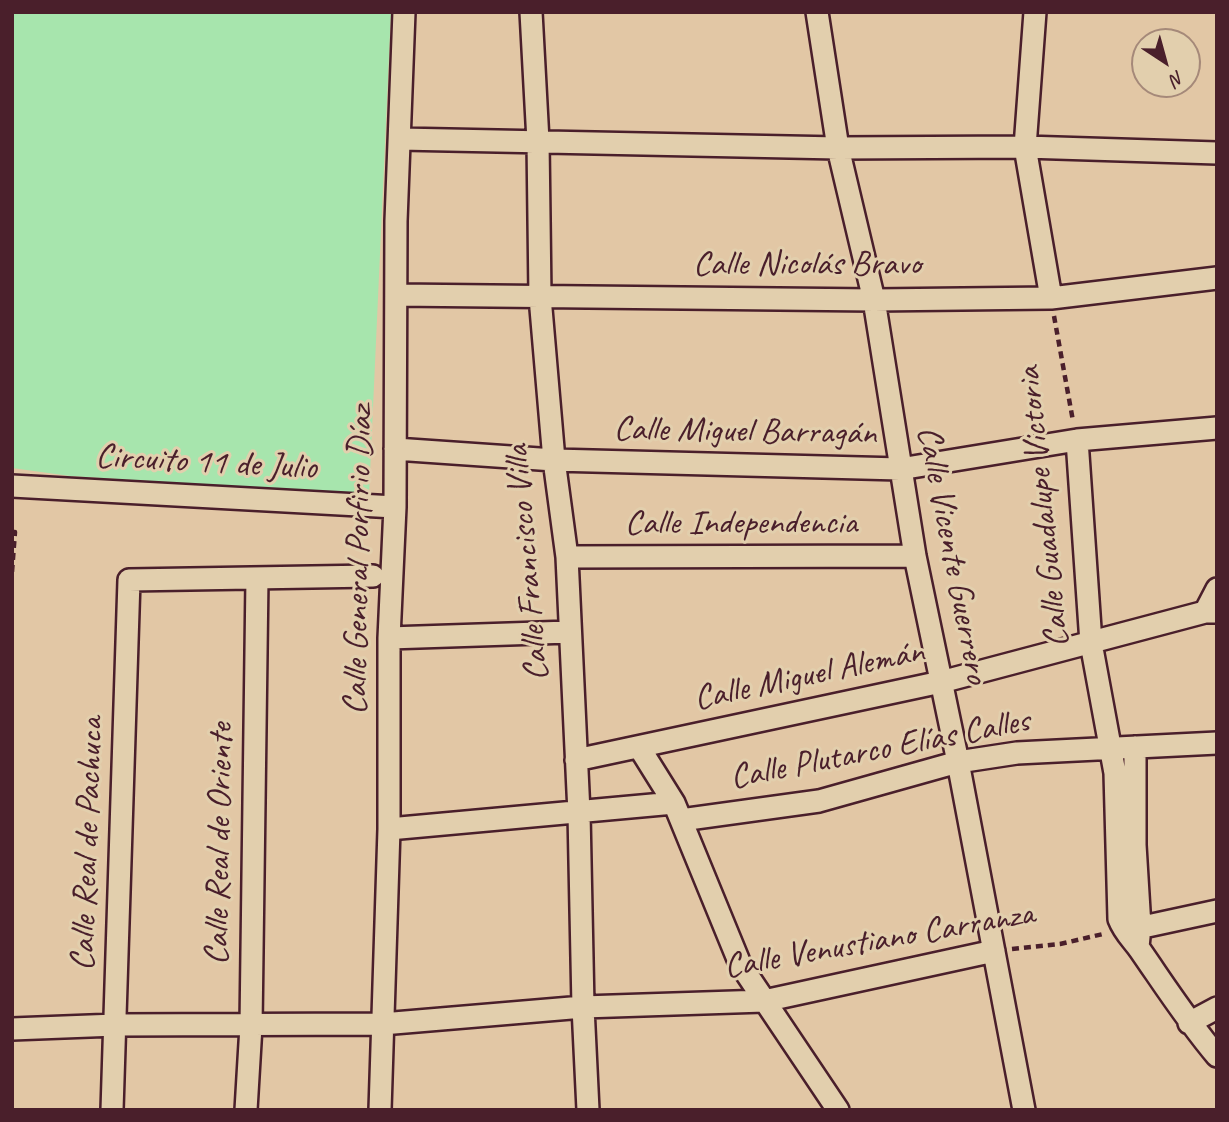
<!DOCTYPE html>
<meta charset="utf-8">
<style>
body{margin:0}
#map{position:relative;width:1229px;height:1122px;overflow:hidden;background:#e2c7a5;font-family:Caveat,sans-serif}
canvas{display:block}
.frame{position:absolute;inset:0;border:14px solid #4a1f2b;pointer-events:none}
.north{position:absolute;left:1131px;top:28px;width:70px;height:70px;box-sizing:border-box;background:#e2cfad;border:2px solid #a58979;border-radius:50%;rotate:144deg;font-size:19px;font-weight:700;line-height:28px;text-align:center;color:#4a1f2b}
.north::after{content:'';display:block;margin:auto;width:24px;height:32px;background:#4a1f2b;clip-path:polygon(50% 0,100% 100%,50% 72%,0 100%)}
</style>
<div id="map">
<canvas width="1229" height="1122"></canvas>
<div class="frame"></div>
<div class="north">N</div>
</div>
<script>
const ctx = document.querySelector('canvas').getContext('2d');
ctx.lineJoin = 'round';
function paint(path, color) { ctx.fillStyle = color; ctx.fill(path, 'evenodd'); }
function strokePath(path, color, width, dash) { ctx.strokeStyle = color; ctx.lineWidth = width; ctx.lineCap = dash ? 'butt' : 'round'; ctx.setLineDash(dash || []); ctx.stroke(path); }
function write(font, color, halo, rows, align = 'center') {
  ctx.font = font + ' Caveat,sans-serif'; ctx.lineWidth = 6; ctx.setLineDash([]); ctx.textBaseline = 'middle'; ctx.strokeStyle = halo; ctx.fillStyle = color; for (const [text, x, y, turn = 0] of rows) {
    ctx.save(); ctx.translate(x, y); ctx.rotate((+turn || 0) * Math.PI / 180); ctx.textAlign = isNaN(turn) ? turn : align; if (halo) ctx.strokeText(text, 0, 0); ctx.fillText(text, 0, 0); ctx.restore();
  }
}
paint(new Path2D(`
 M12 12H391L369 495 70 476 12 468Z`), '#a7e5ad');
const minor = new Path2D(`
 M531 12 538 141 540 297 554 460 567 557 579 813 583 1007 588 1110
 M817 12 838 148 874 300 915 556 958 762 1024 1110
 M1035 12 1025 147 1051 298
 M400 139 838 148 1025 147 1217 153
 M396 295 874 300 1051 298 1217 278
 M1077 440 1091 643 1115 773 1119 919C1124 932 1132 939 1140 950 1165 986 1188 1022 1217 1056
 M395 449 554 460 900 469 1077 440 1217 428
 M12 486 395 507
 M567 557 915 556
 M1205 612 1217 589
 M389 638 569 632
 M639 747 674 803 740 964 838 1110
 M1135 747V845L1140 927 1138 947
 M576 760 941 682 1205 612H1217
 M681 820 819 801 958 762 1017 753 1217 743
 M389 829 674 803
 M1129 930 1217 911
 M1189 1023 1217 1008
 M12 1029 116 1025 382 1024 583 1007 764 1001 994 951
 M112 1110 129 580 373 576
 M246 1110 251 1026 257 578
 M380 1110 389 829V638L395 507 396 221 404 12`);
strokePath(minor, '#4a1f2b', 26);
strokePath(new Path2D(`
 M1054 316 1073 421
 M12 532H15L12 572
 M1012 949 1060 944 1103 934`), '#4a1f2b', 4.5, [7, 5]);
strokePath(minor, '#e2cfad', 21);
write('35px', '#4a1f2b', '#e2cfad', [
 ["Calle Nicolás Bravo",807,265],
 ["Calle Miguel Barragán",745,432,1],
 ["Circuito 11 de Julio",206,463,3],
 ["Calle Guadalupe Victoria",1044,507,-96],
 ["Calle Independencia",741,524],
 ["Calle Vicente Guerrero",952,555,79],
 ["Calle General Porfirio Díaz",359,560,-89],
 ["Calle Francisco Villa",528,563,-95],
 ["Calle Miguel Alemán",809,676,-12],
 ["Calle Plutarco Elías Calles",880,750,-11],
 ["Calle Real de Pachuca",88,844,-88],
 ["Calle Real de Oriente",220,844,-89],
 ["Calle Venustiano Carranza",879,941,-10]
]);
</script>
